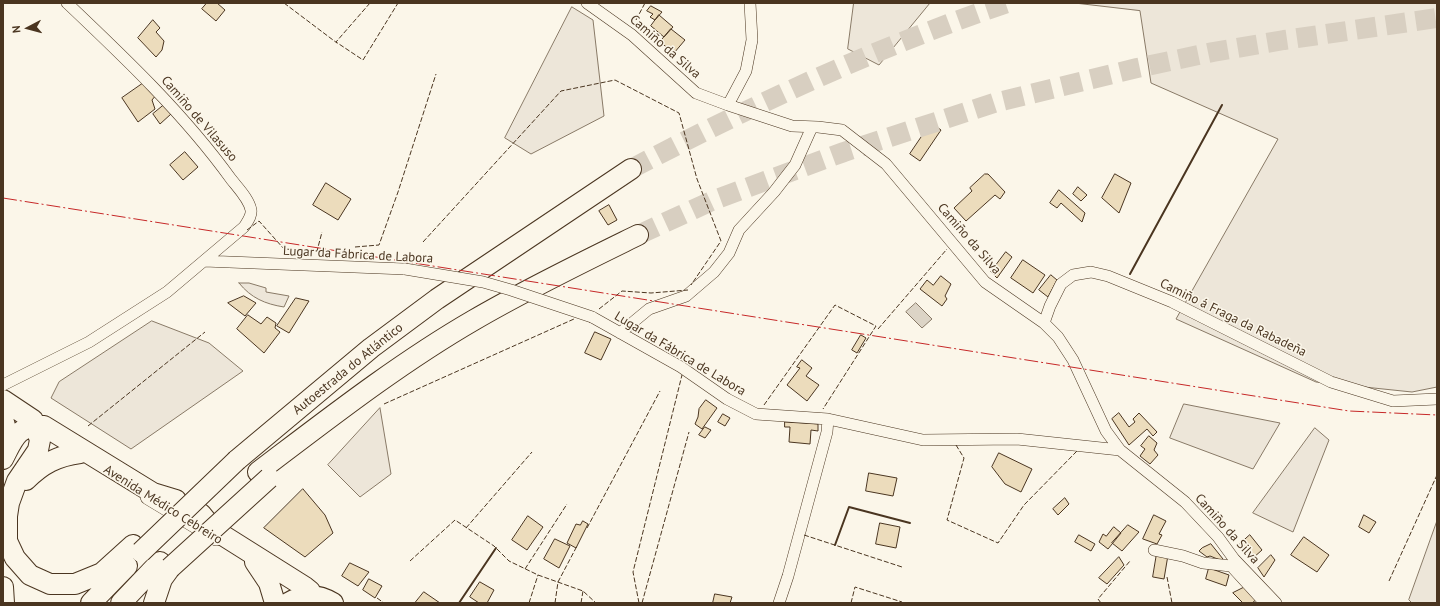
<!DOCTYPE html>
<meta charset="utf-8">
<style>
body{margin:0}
#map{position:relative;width:1440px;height:606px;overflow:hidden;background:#fbf6e9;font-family:"PT Sans",sans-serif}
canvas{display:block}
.frame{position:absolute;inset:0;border:4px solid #4a3520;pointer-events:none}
.north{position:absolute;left:8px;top:8px;width:40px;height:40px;-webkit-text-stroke:3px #fbf6e9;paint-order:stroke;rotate:264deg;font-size:11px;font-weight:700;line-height:16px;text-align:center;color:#4a3520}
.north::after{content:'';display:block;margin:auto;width:14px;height:18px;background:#4a3520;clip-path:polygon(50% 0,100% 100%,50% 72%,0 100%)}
</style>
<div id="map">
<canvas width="1440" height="606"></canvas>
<div class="frame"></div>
<div class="north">N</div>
</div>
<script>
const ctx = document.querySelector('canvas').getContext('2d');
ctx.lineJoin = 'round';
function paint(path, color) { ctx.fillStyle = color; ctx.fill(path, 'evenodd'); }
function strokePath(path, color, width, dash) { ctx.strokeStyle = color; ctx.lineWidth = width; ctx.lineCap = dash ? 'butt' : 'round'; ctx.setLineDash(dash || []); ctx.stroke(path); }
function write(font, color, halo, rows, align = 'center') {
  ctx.font = font + ' "PT Sans",sans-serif'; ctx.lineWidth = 3; ctx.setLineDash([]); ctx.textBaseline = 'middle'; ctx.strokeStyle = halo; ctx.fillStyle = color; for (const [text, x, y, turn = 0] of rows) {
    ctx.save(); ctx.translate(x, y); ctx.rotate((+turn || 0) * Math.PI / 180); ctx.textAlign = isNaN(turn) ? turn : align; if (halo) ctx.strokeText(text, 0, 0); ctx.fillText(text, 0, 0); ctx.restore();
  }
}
const green = new Path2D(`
 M854 3H930L879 65 848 49Z
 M1075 3H1437V387L1412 392 1316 382 1176 319 1278 139 1151 83 1140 11Z
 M572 7 593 20 604 116 531 154 505 138Z
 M239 283H249L266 288V292L289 296 284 307C265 304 251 298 239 283Z
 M152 321 209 343 243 371 131 449 51 398 59 382Z
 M1184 404 1280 423 1253 469 1170 438Z
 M380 408 391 474 360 497 328 465Z
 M1315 428 1329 440 1293 532 1253 513Z
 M1437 521V603H1412L1409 600Z`);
paint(green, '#ede6d9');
strokePath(green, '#887966', 1);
const water = new Path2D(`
 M916 303 932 319 922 328 906 312Z`);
paint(water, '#dcd4c6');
strokePath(water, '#887966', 1);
const building = new Path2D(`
 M207 3H217L225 10 216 21 202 9Z
 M651 6 662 12 655 20 650 17 653 14 647 11Z
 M659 15 673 27 664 37 651 26Z
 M153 20 160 28 156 32 164 41 162 50 156 57 138 38Z
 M671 29 685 40 674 53 660 42Z
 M145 82 156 95 152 100 155 109 138 122 122 98Z
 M164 105 171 114 160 124 153 114Z
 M931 123 941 130 920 161 910 154Z
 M185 152 198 167 183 180 170 165Z
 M985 174H988L1005 192 1000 199 995 195 966 221 954 208 972 191 970 188Z
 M1115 174 1131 183 1119 213 1102 198Z
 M326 183 351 199 338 220 313 205Z
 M1078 187 1087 195 1081 201 1073 194Z
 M1059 190 1085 213 1082 222 1061 203 1057 208 1050 203Z
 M609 205 617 220 608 225 599 211Z
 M1006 252 1012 257 997 278 991 272Z
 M1023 260 1045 275 1033 293 1011 278Z
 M1051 275 1057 280 1048 297 1039 290Z
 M941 276 951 284 945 296 947 299 942 306 920 289 927 280 933 285Z
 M244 296 256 303 245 316 228 303Z
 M296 298 309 301 289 333 277 326Z
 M248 315 261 324 267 317 276 323 275 328 280 332 264 353 237 329Z
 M595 332 611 339 601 360 585 353Z
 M861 335 866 338 857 353 852 350Z
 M802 360 812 368 806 376 819 385 807 401 787 385 800 368 797 367Z
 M706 400 717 408 702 429 695 424 698 417 699 409Z
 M1119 413 1129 427 1135 422 1133 419 1139 413 1157 432 1153 436 1147 429 1129 445 1112 419Z
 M723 414 730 418 725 426 718 422Z
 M785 422 818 424V431L811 430 810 444 789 442 790 427H785Z
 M705 427 711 430 705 438 699 435Z
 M1149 436 1157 443 1154 450 1158 455 1150 464 1140 456 1145 449 1141 446Z
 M999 453 1032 469 1021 492 1005 484 992 467Z
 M869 473 897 478 893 496 866 491Z
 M303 489 325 515 333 533 305 557 264 528Z
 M1065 498 1069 504 1058 515 1053 509Z
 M1154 515 1166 521 1159 534 1162 535 1157 544 1143 539Z
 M1364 515 1376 522 1369 533 1359 527Z
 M528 516 543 527 527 550 512 540Z
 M583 521 588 524 576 548 567 543 576 524 580 525Z
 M880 523 900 527 896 548 876 544Z
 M1128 525 1139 532 1122 551 1112 543Z
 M1114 527 1121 533 1108 549 1099 542 1103 534 1106 536Z
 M1079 535 1095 544 1091 551 1075 542Z
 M1250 535 1262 550 1253 558 1240 544Z
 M1304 537 1329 555 1317 572 1291 555Z
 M555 539 570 546 559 568 544 559Z
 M1211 544 1223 559 1220 560 1210 556 1207 557 1199 551 1202 548Z
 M1157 553 1168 555 1164 579 1153 577Z
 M1271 555 1275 560 1264 577 1258 568Z
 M1119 557 1124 565 1107 584 1099 578Z
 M350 563 369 572 358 586 342 576Z
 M1209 568 1229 575 1226 586 1206 579Z
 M369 579 382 586 375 598 363 590Z
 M480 582 494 590 487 603H479L470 597Z
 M1245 587 1257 599 1252 603H1243L1233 593Z
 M424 592 440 603H415Z
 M715 594 732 597 730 603H713Z`);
paint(building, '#ecdcbc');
strokePath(building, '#4a3520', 1);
strokePath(new Path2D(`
 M631 169C753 105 877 47 1007 3
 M638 235 714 200 844 152 994 103 1137 68 1213 52 1284 40 1437 18`), '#d8cfc1', 20, [20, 10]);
const street = new Path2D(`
 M587 3 632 35 696 93 728 105 792 126 818 127 842 130 886 164 985 282 1044 323 1058 337 1073 360 1106 431 1120 450 1185 502 1218 537 1234 559 1276 603
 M728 105 746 71 752 40 750 3
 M204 261 405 269
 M592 317 681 367 727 399 756 414 828 419 923 440 1017 439 1120 450
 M1044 323 1050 306 1061 284 1073 275 1091 272 1108 276 1172 302 1331 382 1393 401 1437 399
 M620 333 649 309 686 296 714 272 729 253 739 230 774 192 795 165 812 127
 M3 385 89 342 167 292 244 227C247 222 252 216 251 210 249 199 238 188 231 179 184 114 125 58 67 3
 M1154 550 1183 556 1203 563 1231 566
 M1233 568 1265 603
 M779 603 788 576 827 432 828 419`);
const secondary = new Path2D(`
 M148 497 216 538`);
const highway = new Path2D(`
 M3 400 33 420 40 440 38 450 17 481 9 503 7 516V541L15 558 30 575 50 584H75L102 573 133 545
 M3 419C7 431 8 440 5 452
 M3 459C14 438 17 425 44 426L153 493 176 500
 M237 460 371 348 437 299 631 169
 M258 472C328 419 398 364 474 320 527 289 583 262 638 235
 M26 480C42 464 57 456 80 453
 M201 514 210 525 224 536 305 587 310 591 315 603
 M255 562 269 583 275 603
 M3 587 4 603
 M91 603 127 566
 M121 603 160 562
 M154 603 162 579 170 568
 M288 603C303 594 318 594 333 603`);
strokePath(street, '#4a3520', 12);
strokePath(secondary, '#4a3520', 16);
strokePath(highway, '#4a3520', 22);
strokePath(street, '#fbf6e9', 11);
strokePath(secondary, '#fbf6e9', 15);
strokePath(highway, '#fbf6e9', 20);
const streetBridge = new Path2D(`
 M405 269 483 282 511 290 592 317`);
const highwayBridge = new Path2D(`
 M141 552 237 460
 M170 568 269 478`);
strokePath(streetBridge, '#4a3520', 12, []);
strokePath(highwayBridge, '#4a3520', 22, []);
strokePath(streetBridge, '#fbf6e9', 11);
strokePath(highwayBridge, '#fbf6e9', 20);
strokePath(new Path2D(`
 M284 3 337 43
 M370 3 336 42 363 60 398 3
 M636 20 645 3
 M247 230 259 221 284 249 317 251 322 232
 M423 242 561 91 615 80 679 113 697 179 721 241 691 285
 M355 247 379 245 398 192 436 74
 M599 309 622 291 651 293 688 290
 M878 329 947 249
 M384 404 574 319
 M764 405 835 305 876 326 823 409
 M88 426 205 332
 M956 445 964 458 947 520 998 543 1024 505 1077 451
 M466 528 532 452
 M587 528 660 391
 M804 535 902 567
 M410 561 455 520 494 546 509 561 538 575 583 591 596 603
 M525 569 567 504
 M1167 577 1172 603
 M1389 581 1437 475
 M377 598 384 603
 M529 603 538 575
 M555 603 558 582 577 546
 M581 603 583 591
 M639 603 633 572 682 375
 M642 603 689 432
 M851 603 855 587 902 602 901 603
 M1101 603 1098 599 1130 561`), '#4a3520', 1, [5, 2]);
strokePath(new Path2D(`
 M1130 274 1222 105
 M835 545 849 507 910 523
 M459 603 496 548`), '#4a3520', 2);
strokePath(new Path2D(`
 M3 198 1349 411 1437 415`), '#c62828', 1, [14, 3, 2, 3]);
write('13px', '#4a3520', '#fbf6e9', [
 ["Camiño da Silva",665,47,41],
 ["Camiño de Vilasuso",199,119,49],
 ["Camiño da Silva",969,239,49],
 ["Lugar da Fábrica de Labora",358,255,3],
 ["Camiño á Fraga da Rabadeña",1233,318,26],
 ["Lugar da Fábrica de Labora",680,354,31],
 ["Autoestrada do Atlántico",348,369,-39],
 ["Avenida Médico Cebreiro",163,505,32],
 ["Camiño da Silva",1227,529,48]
]);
</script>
